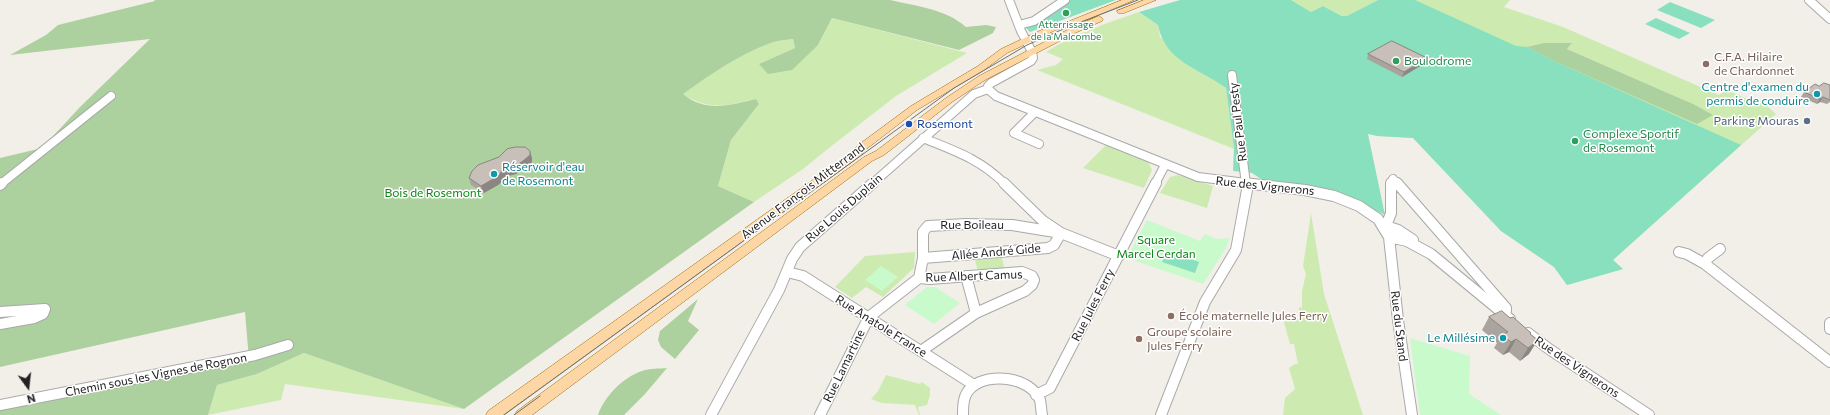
<!DOCTYPE html>
<meta charset="utf-8">
<style>
body{margin:0}
#map{position:relative;width:1830px;height:415px;overflow:hidden;background:#f2efe9;font-family:Commissioner,sans-serif}
canvas{display:block}
.north{position:absolute;left:8px;top:367px;width:40px;height:40px;-webkit-text-stroke:3px #fff;paint-order:stroke;rotate:165deg;font-size:11px;font-weight:700;line-height:16px;text-align:center;color:#222}
.north::after{content:'';display:block;margin:auto;width:14px;height:18px;background:#222;clip-path:polygon(50% 0,100% 100%,50% 72%,0 100%)}
</style>
<div id="map">
<canvas width="1830" height="415"></canvas>
<div class="north">N</div>
</div>
<script>
const ctx = document.querySelector('canvas').getContext('2d');
ctx.lineJoin = 'round';
function paint(path, color) { ctx.fillStyle = color; ctx.fill(path, 'evenodd'); }
function strokePath(path, color, width, dash) { ctx.strokeStyle = color; ctx.lineWidth = width; ctx.lineCap = dash ? 'butt' : 'round'; ctx.setLineDash(dash || []); ctx.stroke(path); }
function write(font, color, halo, rows, align = 'center') {
  ctx.font = font + ' Commissioner,sans-serif'; ctx.lineWidth = 3; ctx.setLineDash([]); ctx.textBaseline = 'middle'; ctx.strokeStyle = halo; ctx.fillStyle = color; for (const [text, x, y, turn = 0] of rows) {
    ctx.save(); ctx.translate(x, y); ctx.rotate((+turn || 0) * Math.PI / 180); ctx.textAlign = isNaN(turn) ? turn : align; if (halo) ctx.strokeText(text, 0, 0); ctx.fillText(text, 0, 0); ctx.restore();
  }
}
paint(new Path2D(`
 M1291 0H1378L1347 16H1343L1323 6 1311 12Z
 M1414 0H1510L1504 7 1563 27 1719 95 1727 90 1756 103 1765 104 1776 114 1613 260 1623 269 1567 285 1554 267 1501 231 1413 138 1377 136 1369 111ZM1544 43H1572L1567 49 1693 104Z
 M1139 12 1158 25 1160 37 1226 88 1234 149 1037 70 1056 65 1063 59 1046 52C1074 34 1107 23 1139 12Z
 M832 18 967 53 896 96 834 144 803 169 754 202 718 186 731 140 759 104 756 99C725 106 711 111 682 94 710 75 739 53 771 43 778 40 786 40 793 39L795 48 759 64 818 45Z
 M1106 145 1148 162 1152 170 1144 188 1083 168Z
 M1178 175 1213 186 1207 208 1160 193 1170 177Z
 M1311 213 1324 294 1363 415H1283L1285 398 1295 389 1289 368 1295 364H1298L1294 344H1290L1282 315 1299 319V307L1302 308V291L1306 274 1303 266Z
 M915 252 914 268 883 297 866 287 852 298 835 287 865 256Z
 M1001 255 1005 270 978 272 974 256Z
 M304 353 464 409 285 384 281 400 208 415 217 385 257 374Z
 M886 375 920 384 922 382 930 388V395L927 405 918 407 920 415H919L915 405 882 403 871 399 878 391Z`), '#cdebb0');
paint(new Path2D(`
 M154 0H890C916 6 946 9 966 27L986 25 996 27 993 33 959 50 832 18 818 45 792 70 768 74 759 64 795 48 793 39C786 40 778 40 771 43 739 54 710 75 683 94 706 113 730 105 756 99L759 104 731 140 718 186 754 202 464 409 304 353 257 374 217 385 208 415H0V407L249 360 245 312 0 367V158L42 148 80 107 150 39 10 55 46 35 58 25 155 1Z
 M1544 43H1572L1567 49 1693 104 1713 115 1697 124 1554 61 1527 47Z
 M698 299 688 321 699 330 675 359 661 347 658 340 660 331Z
 M667 368 645 394 624 415H598C604 397 623 377 642 371 650 368 659 369 667 368Z`), '#add19e');
paint(new Path2D(`
 M1147 220 1200 241 1205 234 1217 239 1230 238 1226 248 1203 284 1127 258Z
 M881 266 898 277 882 291 865 280Z
 M927 287H935L960 303 934 324 905 305Z
 M1410 338 1470 356 1469 394 1501 415H1420Z`), '#c8facc');
paint(new Path2D(`
 M1068 0H1116L1030 32 1026 28 1040 22Z
 M1180 0H1291L1311 12 1323 6 1342 16H1347L1378 0H1415L1516 46 1527 47 1554 61 1741 145 1613 260 1623 269 1567 285 1554 267 1501 231 1413 138 1377 136 1368 134 1385 215 1337 192 1310 185 1264 181 1252 173 1233 171 1234 149 1226 88C1199 68 1165 62 1158 25L1139 12Z
 M1670 2 1715 20 1701 28 1657 10Z
 M1656 18 1690 33 1679 39 1645 24Z
 M1167 251 1199 262 1195 273 1162 262Z`), '#88e0be');
const minorFar1 = new Path2D(`
 M1809 0 1830 19
 M1019 25 1034 21 1065 0
 M1232 75 1246 184
 M988 89 996 96 1198 177 1254 184
 M1035 112 1014 133 1039 144
 M923 138C955 151 980 159 1005 184
 M1 184 111 96
 M872 184 974 94 988 89V86L991 83 1031 61 1033 58 1032 52 1021 31 1009 0
 M1155 184 1165 165
 M1391 184 1393 179 1397 184`);
const minor = new Path2D(`
 M1004 183 1043 221 1061 233 1119 256
 M1244 183 1305 190 1334 196 1359 206 1378 219 1389 237 1398 320 1412 415
 M1391 183V213L1386 226 1398 230 1413 240
 M1397 183 1506 308V311L1503 313
 M0 185 2 183
 M966 224 1012 225 1061 233 1054 245 1048 248 923 258V232L928 226Z
 M1389 237 1407 241 1431 254 1510 319
 M1679 252 1687 254 1705 264 1830 362
 M1705 264 1708 258 1720 249
 M787 272 803 276 974 385
 M966 276 976 313
 M919 278 930 279 1022 272 1032 276 1034 280 1032 285 1025 291 976 313 921 351
 M0 312 45 309 43 314 34 318 0 324
 M1830 323V329
 M1528 333 1549 349 1649 415
 M1036 395 1050 388 1156 183
 M0 405 255 355 288 345
 M711 415 779 290 792 259 800 247 873 183
 M820 415 869 317 919 278 923 258
 M963 415C963 405 963 394 972 387 990 372 1030 377 1040 400 1041 404 1041 410 1042 415
 M1161 415 1205 302 1236 250 1247 190 1246 183`);
const major = new Path2D(`
 M1122 0H1134L1072 26 1058 29 1007 53 984 70 917 110 869 147 856 159 503 415H486L488 411 848 155 861 143 911 106 978 66 1001 49 1052 25 1067 22Z
 M1144 0H1156L1124 13H1118L1117 11Z
 M1099 16 1103 19 1102 21 1075 33 985 80 952 102 884 155 872 161 532 415H515L517 411 864 157 876 151 946 98 979 76 1069 29Z`);
strokePath(minorFar1, '#a9a9a9', 10);
strokePath(minor, '#a9a9a9', 12);
strokePath(major, '#a06b00', 1);
strokePath(minorFar1, '#fff', 8);
strokePath(minor, '#fff', 10);
paint(major, '#fcd6a4');
strokePath(new Path2D(`
 M504 415 954 88 1027 45 1068 27 1138 0
 M514 415 540 396`), '#707070', 1);
paint(new Path2D(`
 M1368 54 1425 63 1402 77 1367 59Z
 M1830 85V102L1827 104 1820 102 1817 104 1801 97 1804 92 1819 86Z
 M499 157 532 158V162L525 168 516 174 504 177 503 181 498 185 484 193 471 185 469 178Z
 M1489 317 1510 318 1531 333 1530 334 1529 354 1520 361 1509 352 1503 355 1494 348 1497 343 1482 330Z`), '#aba49e');
paint(new Path2D(`
 M1427 58 1425 63 1402 77 1404 72Z
 M1823 97 1820 102 1817 104 1820 99Z
 M530 151 532 158V162L525 168 516 174 504 177 503 181 498 185 484 193 481 186 502 170Z
 M1516 339 1509 352 1503 355 1511 342Z
 M1538 340 1529 354 1520 361 1528 348Z`), '#8b8681');
const building = new Path2D(`
 M1392 41 1427 58 1404 72 1368 54Z
 M1824 83 1830 85V100L1823 97 1820 99 1804 92 1815 84 1819 86Z
 M516 147H525L530 151V155L523 161 514 167 502 170 500 174 495 178 481 186 469 178 472 171 478 165 499 157 507 149Z
 M1502 311 1510 318 1513 317 1531 333 1530 334 1538 340 1528 348 1516 339 1511 342 1502 335 1508 332 1489 317Z`);
paint(building, '#c7bfb8');
strokePath(building, '#8b8681', 1);
for (const [x, y, r, color] of [
 [1066,13,4,"#2e9e5b"],
 [1396,61,4,"#2e9e5b"],
 [1706,64,4,"#8d6e63"],
 [1817,94,4,"#0f9aa8"],
 [1807,121,4,"#5c6f8a"],
 [909,124,4,"#1a4fb4"],
 [1575,141,4,"#2e9e5b"],
 [494,174,4,"#0f9aa8"],
 [1171,316,4,"#8d6e63"],
 [1503,338,4,"#0f9aa8"],
 [1139,339,4,"#8d6e63"]
]) { const dot = new Path2D(); dot.arc(x, y, r, 0, 2 * Math.PI); ctx.fillStyle = color; ctx.fill(dot); strokePath(dot, '#fff', 1.5); }
write('10px', '#27864d', '#fff', [
 ["Atterrissage",1066,25],
 ["de la Malcombe",1066,37]
]);
write('12px', '#785e54', '#fff', [
 ["C.F.A. Hilaire",1714,57],
 ["de Chardonnet",1714,71],
 ["École maternelle Jules Ferry",1179,316],
 ["Groupe scolaire",1147,332],
 ["Jules Ferry",1147,346]
], 'left');
write('12px', '#27864d', '#fff', [
 ["Boulodrome",1404,61],
 ["Complexe Sportif",1583,134],
 ["de Rosemont",1583,148]
], 'left');
write('12px', '#0d838f', '#fff', [
 ["Centre d'examen du",1809,87],
 ["permis de conduire",1809,101],
 ["Réservoir d'eau",502,167,"left"],
 ["de Rosemont",502,181,"left"],
 ["Le Millésime",1495,338]
], 'right');
write('12px', '#4e5e75', '#fff', [
 ["Parking Mouras",1799,121]
], 'right');
write('12px', '#222', '#fff', [
 ["Rue Paul Pesty",1238,122,-97],
 ["Rue des Vignerons",1265,186,6],
 ["Avenue François Mitterrand",803,191,-37],
 ["Rue Louis Duplain",844,208,-41],
 ["Rue Boileau",972,225],
 ["Allée André Gide",996,252,-5],
 ["Rue Albert Camus",974,276,-2],
 ["Rue Jules Ferry",1093,305,-63],
 ["Rue Anatole France",881,326,32],
 ["Rue du Stand",1399,326,83],
 ["Rue Lamartine",844,366,-64],
 ["Rue des Vignerons",1577,367,34],
 ["Chemin sous les Vignes de Rognon",156,375,-11]
]);
write('12px', '#164399', '#fff', [
 ["Rosemont",917,124]
], 'left');
write('12px', '#0c8416', '#fff', [
 ["Bois de Rosemont",433,193],
 ["Square",1156,240],
 ["Marcel Cerdan",1156,254]
]);
</script>
